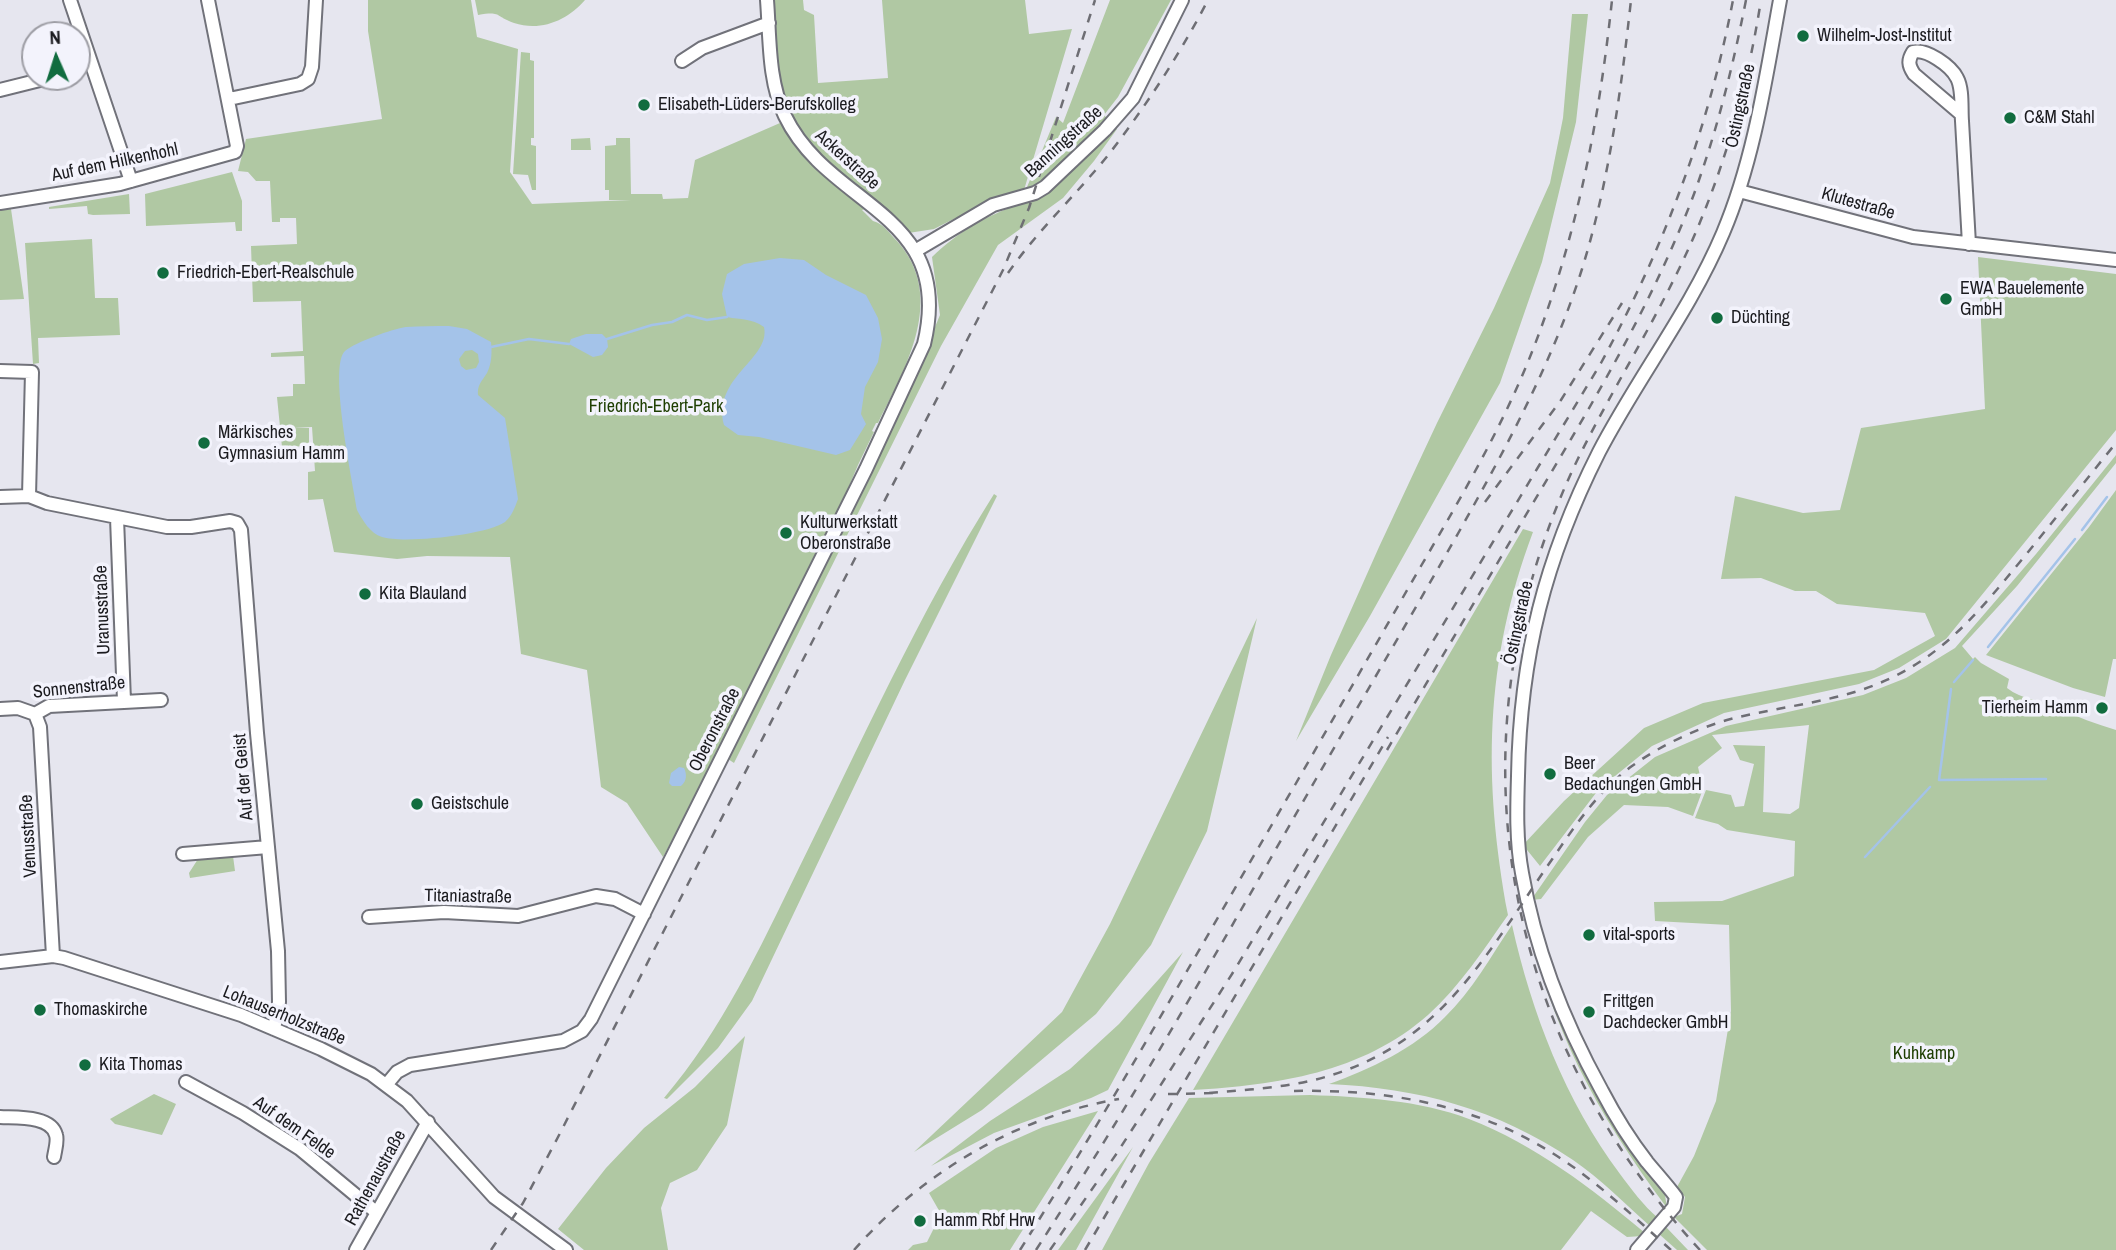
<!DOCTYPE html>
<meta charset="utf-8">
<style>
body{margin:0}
#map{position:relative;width:2116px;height:1250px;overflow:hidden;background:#e6e6ef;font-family:"Archivo Narrow",sans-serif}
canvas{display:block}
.north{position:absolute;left:21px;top:21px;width:70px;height:70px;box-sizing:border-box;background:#f3f3fc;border:2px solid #9d9da4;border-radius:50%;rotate:357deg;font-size:19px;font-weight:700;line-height:28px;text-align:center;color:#1b1b1f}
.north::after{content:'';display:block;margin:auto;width:24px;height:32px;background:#116c3f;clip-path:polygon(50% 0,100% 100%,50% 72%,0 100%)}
</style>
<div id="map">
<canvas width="2116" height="1250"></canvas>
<div class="north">N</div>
</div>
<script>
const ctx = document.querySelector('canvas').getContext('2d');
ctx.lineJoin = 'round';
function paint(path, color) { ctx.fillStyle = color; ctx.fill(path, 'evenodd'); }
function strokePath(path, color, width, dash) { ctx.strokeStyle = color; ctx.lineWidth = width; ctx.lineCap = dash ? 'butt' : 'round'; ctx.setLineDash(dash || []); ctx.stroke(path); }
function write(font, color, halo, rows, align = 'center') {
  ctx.font = font + ' "Archivo Narrow",sans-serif'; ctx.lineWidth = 7; ctx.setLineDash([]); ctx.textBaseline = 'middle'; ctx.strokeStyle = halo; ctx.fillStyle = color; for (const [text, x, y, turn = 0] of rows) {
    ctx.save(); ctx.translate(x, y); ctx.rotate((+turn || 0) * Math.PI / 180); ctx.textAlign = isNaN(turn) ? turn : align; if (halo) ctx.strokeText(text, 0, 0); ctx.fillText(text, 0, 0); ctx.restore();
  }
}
paint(new Path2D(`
 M368 0H471L477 37 518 49 510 172 532 204 631 200H609V190H605V146L616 145V138H630L631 194H662L663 199 688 198 695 160 780 123 798 150 865 209 862 210 873 221C883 223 890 234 897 241 947 297 906 367 878 423H876L872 431 874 432 858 465 792 621 663 857 627 803 601 787 587 670 521 654 510 557 427 556 397 559 334 552 323 499 308 500V472L315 471 312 427 293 428H309V446L282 447 277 397 293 396V384H305L304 356 271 357V353L303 351 301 301 253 302 251 246 297 244 296 218H280V222H272L270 181H256L248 172 238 171 246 139 382 119 368 31Z
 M475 0H585C568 20 541 32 514 23 494 16 502 11 478 15Z
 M773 0H803L804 10 814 15 818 83 888 78 882 0H1025L1029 34 1072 29 1024 190 999 196 934 229 902 234 811 154 784 116 777 62Z
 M1110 0H1171L1118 97 1104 115 1117 129 1094 161 1063 198 998 245 941 346 734 763 728 759 846 511 917 370 940 315 932 257C959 231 986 216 1020 204L1056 117 1063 123Z
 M1572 14H1588L1576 122 1542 262 1500 383 1370 616 1296 741 1331 655 1379 547 1437 423 1494 308 1550 183 1563 118Z
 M521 52 530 53V60L534 61V138H531V145L536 146V190H532L528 175 513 174Z
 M590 138 591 150H571V139Z
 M232 172 242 201V231H236L235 222 146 226 145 194Z
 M129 194 130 214 93 215 88 214 87 206 49 209V207Z
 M11 209 24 299 0 300V210Z
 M92 239 95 298H118L120 335 38 338 39 363 33 364 25 243Z
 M1978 257 2116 274V430L1946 639 1899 668 1859 684 1724 713 1652 746 1599 789 1540 866 1523 845 1564 801 1644 728 1703 703 1874 670 1935 636 1925 613 1837 604 1816 591H1795L1761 578 1721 579 1735 496 1803 513 1840 510 1861 428 1985 409Z
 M2116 455V463L2017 586 1962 646 1973 659 1975 657 1981 663 2009 679 2007 688C2022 700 2041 700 2059 708 2077 717 2096 724 2116 730V1250H1707L1674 1217 1682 1214 1685 1197 1677 1187 1694 1156 1716 1101 1731 1011 1729 925 1655 921 1654 902 1722 901 1794 876 1795 841 1727 830 1718 824 1695 818 1706 790 1731 795 1735 807 1744 806 1754 764 1740 760 1733 745 1765 746 1763 812 1790 814 1799 808 1809 725 1712 735 1722 748 1698 767 1703 789 1693 816 1668 807 1624 805 1588 837 1541 899 1531 900 1585 822 1607 795 1655 757 1726 726 1863 695 1906 678 1955 648 2036 554Z
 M2116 490V659H2113L2105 697 2073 688 1986 655 2089 527Z
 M994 494 997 496 905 680 752 1001 718 1048 667 1099 664 1098C722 1030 759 950 798 870 860 745 920 611 994 494Z
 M1523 529 1533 532C1484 662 1483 780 1508 915 1484 949 1460 986 1428 1015 1362 1073 1277 1085 1193 1090Z
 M1257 618 1207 831 1151 945 1096 1014 982 1110 914 1152 1062 1012 1110 924Z
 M233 856 235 871 190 878 189 873 198 859Z
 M1524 910 1547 981 1641 1163 1665 1195 1667 1208C1595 1111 1551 1028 1524 910Z
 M1512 925C1532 1014 1565 1100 1620 1174 1632 1190 1643 1205 1658 1218L1651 1227C1625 1204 1601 1179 1573 1160 1497 1109 1419 1088 1329 1084 1370 1069 1414 1049 1445 1017 1472 991 1491 956 1512 925Z
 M1183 952 1108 1090 1091 1098 994 1133 931 1166 990 1121 1070 1069 1119 1024Z
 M745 1036 727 1125 697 1170 670 1183 661 1208 668 1250H584L558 1229 606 1168 644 1128 695 1087Z
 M154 1094 176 1104 162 1135 115 1124 110 1119Z
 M1310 1095C1363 1097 1419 1100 1469 1119 1536 1145 1591 1188 1645 1233L1642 1236 1627 1237 1591 1211 1561 1250H1102L1149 1163 1189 1098Z
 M1098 1111 1010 1250H908L913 1245 927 1242 941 1214 929 1193 996 1148 1043 1127Z
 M1133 1147 1076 1250H1058Z
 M1666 1227 1688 1250H1677L1659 1234Z`), '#b0c8a3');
paint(new Path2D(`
 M780 258 804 260 826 275 866 295 878 318 882 339 878 362 865 387 861 414 866 424 850 450 836 455 759 437 738 435 724 425C712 377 771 359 764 327 751 318 741 320 727 317L722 294 727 274 744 264Z
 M449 326 467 329 491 342C492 352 492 363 487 373 482 381 477 385 478 395L505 418 518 499C515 507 512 516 505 522 487 535 403 544 382 537 370 533 363 521 357 510 353 484 328 366 345 351 356 342 392 329 406 327 420 326 435 326 449 326ZM472 350 478 354 479 362 476 368 466 370 461 366 459 359 465 351Z
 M586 334H602L607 339 608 347 602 355 593 357 569 344 571 339Z
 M679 767 684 768C687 774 687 781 681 786H672L669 783 671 773Z`), '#a4c3e9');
strokePath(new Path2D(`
 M607 339 652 325 672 322 687 315 707 320 727 317
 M491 347 529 339 569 344
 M2082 530 2107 497
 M1988 647 2075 539
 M1954 682 1973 660
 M1951 689 1939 780 2046 779
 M1865 857 1930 787`), '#a4c3e9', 2.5);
const minor = new Path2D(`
 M70 0 131 181
 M682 61 702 48 769 23
 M0 90 52 77
 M229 99 300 84 308 79 312 67 316 0
 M1961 114 1914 74C1908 65 1908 60 1913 52 1926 48 1951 66 1957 78 1963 89 1961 108 1962 121 1964 162 1967 203 1969 244
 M1739 191 1913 237 2116 260
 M0 203 120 184 235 152 237 146 208 0
 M915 251 993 205 1035 193 1045 187 1105 130 1133 98 1182 0
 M0 371 32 372 29 496
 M0 497 29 496 47 503 167 527H191L230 521 237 523 241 530 257 733 278 951 279 1002 274 1029
 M117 518 124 701
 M0 709 18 708 35 714 49 706 161 700
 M35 714 40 727 53 956
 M183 854 268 847
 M369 917 444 912 518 916 596 896 615 899 644 914
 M0 962 53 956 64 958 241 1015 321 1049 371 1074 407 1101 494 1197 566 1250
 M186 1082 243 1113 300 1149 376 1212
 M387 1084 397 1072 410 1065 563 1041 582 1031 591 1019 866 469 924 344C956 212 829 208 785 116 768 81 770 38 767 0
 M0 1117C15 1118 51 1115 56 1135 58 1141 55 1150 54 1157
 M356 1250 428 1122
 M1637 1250 1674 1207 1676 1197C1667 1185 1657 1174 1647 1162 1630 1140 1615 1116 1602 1091 1565 1024 1535 949 1522 873 1516 841 1517 808 1518 776 1520 657 1545 559 1599 452 1638 377 1690 311 1723 233 1754 160 1766 77 1780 0`);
strokePath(minor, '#71727a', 16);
strokePath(minor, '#fff', 12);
strokePath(new Path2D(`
 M1008 273C1038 230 1077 194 1109 154 1146 106 1180 54 1208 0
 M1485 502 1561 400 1622 303
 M1387 750C1435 669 1482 589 1530 508 1591 406 1652 305 1694 194 1717 131 1733 66 1746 0
 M1294 1091C1388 1089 1480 1105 1560 1158 1600 1184 1635 1218 1671 1250
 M1209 1093C1244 1090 1280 1088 1314 1080 1432 1051 1479 967 1542 874 1569 835 1594 794 1632 766 1660 746 1693 730 1727 720 1772 708 1819 704 1864 689 1939 663 1976 615 2024 557 2055 519 2085 481 2116 443
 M1168 1094 1217 1093
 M491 1250 523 1203 557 1139 1003 270 1029 208 1095 0
 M854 1250C923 1172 1016 1117 1119 1099
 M1020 1250C1116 1098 1204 940 1295 785 1337 712 1379 639 1421 566 1466 489 1511 412 1541 328 1580 221 1600 113 1612 0
 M1036 1250C1135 1097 1225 938 1316 779 1364 696 1413 613 1460 530 1507 446 1553 361 1582 269 1609 182 1621 91 1631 0
 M1050 1250 1117 1153 1232 974 1601 363C1664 247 1708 131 1733 0
 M1085 1250 1388 737
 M1700 1250C1499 1032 1448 739 1573 469 1605 402 1645 339 1678 271 1720 185 1746 95 1761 0`), '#6e6e74', 2.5, [9, 9]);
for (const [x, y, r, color] of [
 [1803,36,7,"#116c3f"],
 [644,105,7,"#116c3f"],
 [2010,118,7,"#116c3f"],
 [163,273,7,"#116c3f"],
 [1946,299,7,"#116c3f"],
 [1717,318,7,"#116c3f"],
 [204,443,7,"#116c3f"],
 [786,533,7,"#116c3f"],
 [365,594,7,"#116c3f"],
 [2102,708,7,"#116c3f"],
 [1550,774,7,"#116c3f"],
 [417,804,7,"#116c3f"],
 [1589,935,7,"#116c3f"],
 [40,1010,7,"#116c3f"],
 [1589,1012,7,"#116c3f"],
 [85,1065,7,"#116c3f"],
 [920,1221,7,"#116c3f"]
]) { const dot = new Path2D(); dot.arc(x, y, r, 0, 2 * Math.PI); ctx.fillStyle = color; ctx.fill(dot); strokePath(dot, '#f3f3fc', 2.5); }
write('18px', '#1b1b1f', '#f3f3fc', [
 ["Wilhelm-Jost-Institut",1817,36],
 ["Elisabeth-Lüders-Berufskolleg",658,105],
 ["C&M Stahl",2024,118],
 ["Friedrich-Ebert-Realschule",177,273],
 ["EWA Bauelemente",1960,289],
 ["GmbH",1960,310],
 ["Düchting",1731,318],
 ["Märkisches",218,433],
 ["Gymnasium Hamm",218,454],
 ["Kulturwerkstatt",800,523],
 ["Oberonstraße",800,544],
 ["Kita Blauland",379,594],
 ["Tierheim Hamm",2088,708,"right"],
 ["Beer",1564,764],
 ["Bedachungen GmbH",1564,785],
 ["Geistschule",431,804],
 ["vital-sports",1603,935],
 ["Frittgen",1603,1002],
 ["Dachdecker GmbH",1603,1023],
 ["Thomaskirche",54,1010],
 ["Kita Thomas",99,1065],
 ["Hamm Rbf Hrw",934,1221]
], 'left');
write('18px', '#1b1b1f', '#f3f3fc', [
 ["Östingstraße",1741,106,-78],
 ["Banningstraße",1064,142,-42],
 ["Ackerstraße",847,160,42],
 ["Auf dem Hilkenhohl",115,163,-12],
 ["Klutestraße",1858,204,16],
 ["Uranusstraße",103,610,-92],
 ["Östingstraße",1519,623,-78],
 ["Sonnenstraße",79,688,-6],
 ["Oberonstraße",715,730,-63],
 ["Auf der Geist",244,777,-95],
 ["Venusstraße",29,836,-93],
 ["Titaniastraße",468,897,1],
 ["Lohauserholzstraße",284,1016,22],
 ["Auf dem Felde",294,1128,35],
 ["Rathenaustraße",376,1178,-61]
]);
write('18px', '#1d3e01', '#f3f3fc', [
 ["Friedrich-Ebert-Park",656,407],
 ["Kuhkamp",1924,1054]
]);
</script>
